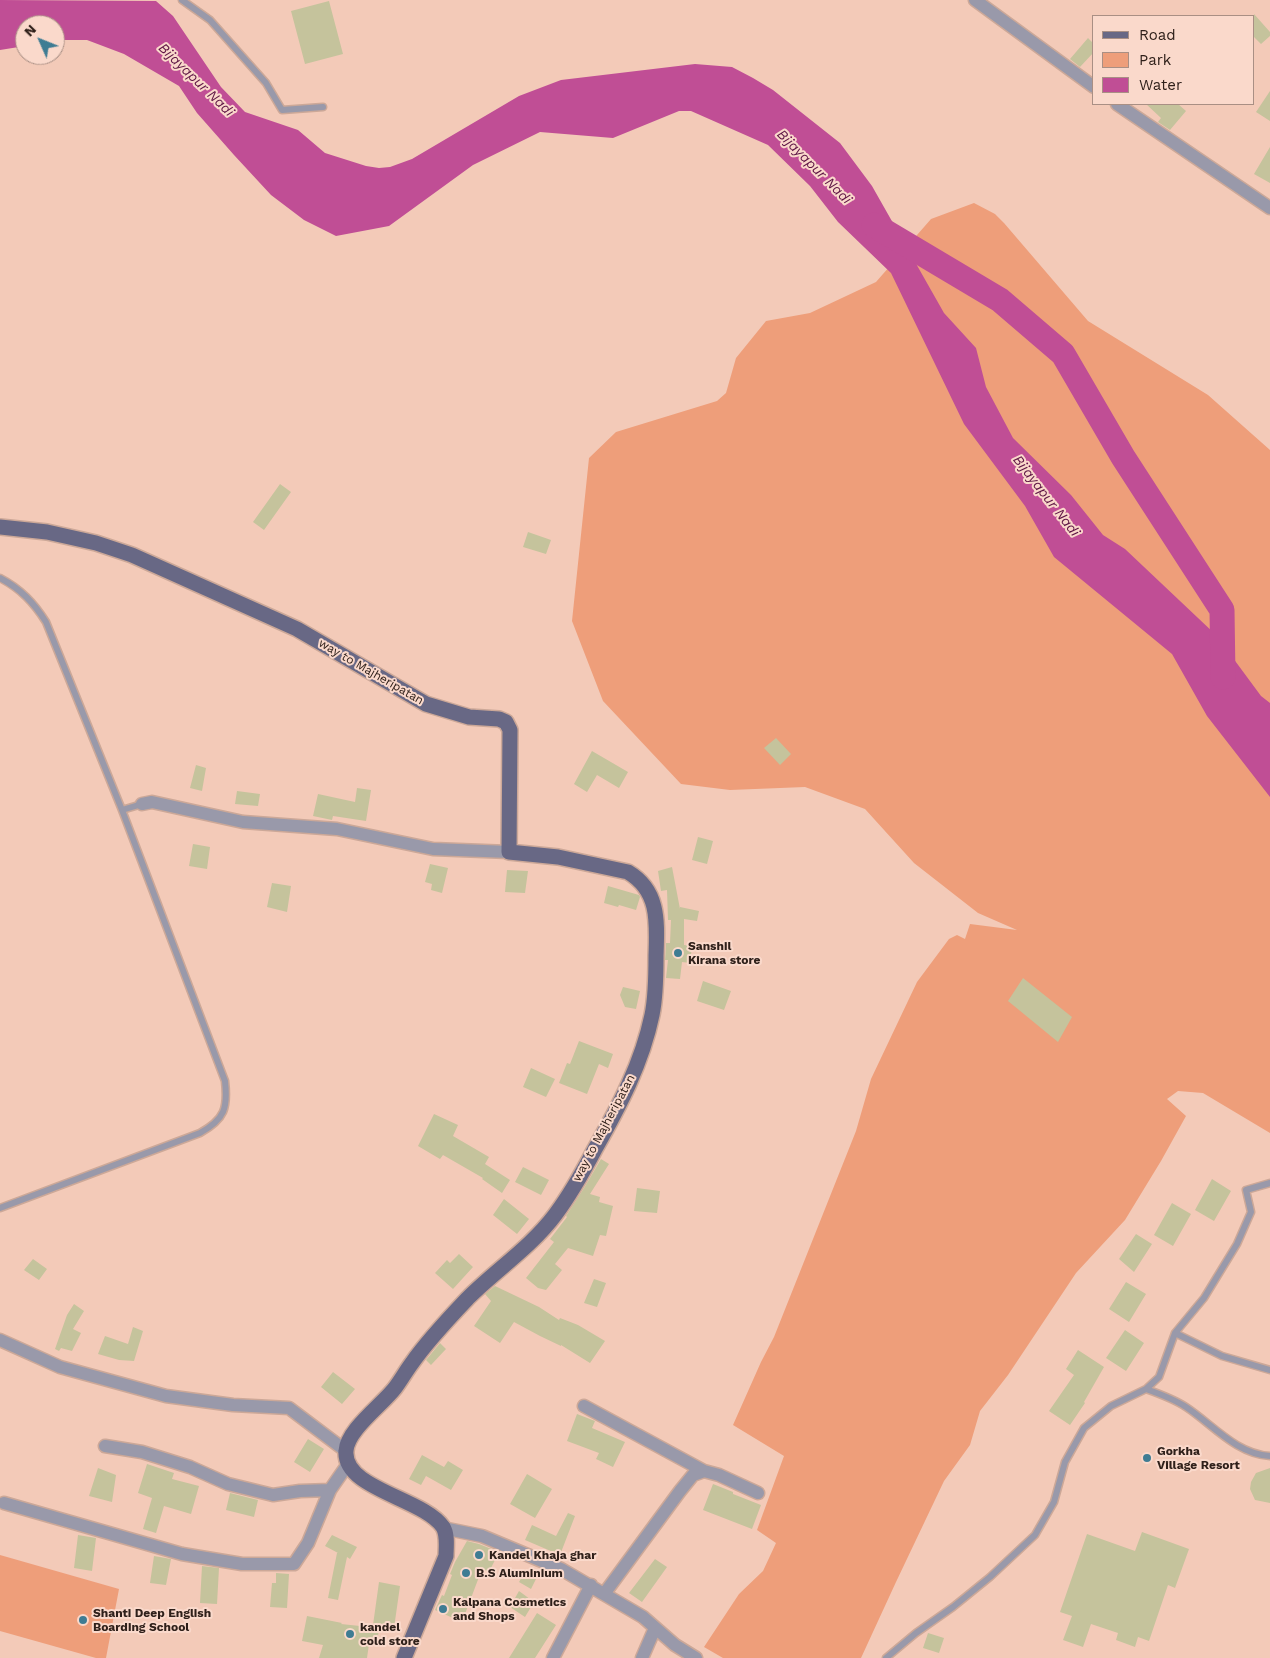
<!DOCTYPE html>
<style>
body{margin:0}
#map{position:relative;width:1270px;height:1658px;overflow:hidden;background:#f3cab8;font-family:"Work Sans",sans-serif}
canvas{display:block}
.legend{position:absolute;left:1092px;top:15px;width:162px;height:90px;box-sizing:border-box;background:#fad9cb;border:1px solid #a98f84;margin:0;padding:6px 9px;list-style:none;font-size:15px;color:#2f201a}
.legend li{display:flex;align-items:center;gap:10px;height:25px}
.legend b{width:25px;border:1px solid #a98f84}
.north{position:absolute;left:15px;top:15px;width:50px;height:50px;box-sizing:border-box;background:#fad9cb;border:1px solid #a98f84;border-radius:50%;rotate:314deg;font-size:14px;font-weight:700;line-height:20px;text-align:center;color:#2f201a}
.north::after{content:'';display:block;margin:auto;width:18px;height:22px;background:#3f7c93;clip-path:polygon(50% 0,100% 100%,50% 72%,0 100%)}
</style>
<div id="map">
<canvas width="1270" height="1658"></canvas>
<ul class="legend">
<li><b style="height:6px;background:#686885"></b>Road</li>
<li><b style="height:14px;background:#ee9e7a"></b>Park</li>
<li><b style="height:14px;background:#c04e95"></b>Water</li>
</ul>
<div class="north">N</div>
</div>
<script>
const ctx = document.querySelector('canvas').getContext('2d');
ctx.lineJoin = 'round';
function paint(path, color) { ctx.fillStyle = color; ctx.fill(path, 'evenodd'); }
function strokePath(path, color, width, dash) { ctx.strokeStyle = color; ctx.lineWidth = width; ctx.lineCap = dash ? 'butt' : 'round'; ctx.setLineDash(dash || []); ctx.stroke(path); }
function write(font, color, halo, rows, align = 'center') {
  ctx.font = font + ' "Work Sans",sans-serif'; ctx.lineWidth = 4; ctx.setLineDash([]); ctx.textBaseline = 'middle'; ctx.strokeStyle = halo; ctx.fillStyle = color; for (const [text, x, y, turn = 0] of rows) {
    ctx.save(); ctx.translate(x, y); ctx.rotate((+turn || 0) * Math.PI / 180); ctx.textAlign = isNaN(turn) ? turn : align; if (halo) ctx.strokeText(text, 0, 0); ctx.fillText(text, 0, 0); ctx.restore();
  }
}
paint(new Path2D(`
 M974 203 995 214 1004 223 1088 321 1208 395 1270 450V1133L1203 1093 1178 1091 1167 1099 1186 1116 1161 1161 1125 1220 1076 1273 1008 1375 980 1411 970 1445 944 1481 896 1582 861 1658H723L704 1647 739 1594 763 1571 776 1543 757 1530 784 1456 733 1425 761 1362 774 1337 856 1131 871 1079 917 982 949 939 957 935 965 939 970 924 1017 930 978 913 914 863 865 809 805 787 730 790 681 784 603 701 572 621 589 458 616 432 717 401 726 393 736 358 766 321 810 313 876 282 931 219Z
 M0 1555 119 1589 106 1658H96L0 1631Z`), '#ee9e7a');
paint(new Path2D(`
 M0 0 156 1 173 16 221 87 245 112 298 130 325 153 366 166 379 168 390 167 412 159 519 96 561 80 695 64 732 67 753 78 773 90 840 143 872 186 944 313 976 348 986 387 1013 438 1071 495 1103 535 1125 549 1216 635 1261 696 1270 703V797L1207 716 1172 654 1054 557 1025 506 964 424 891 273 838 222 810 186 768 145 691 111H679L613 138 540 132 473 165 389 226 336 236 304 220 271 195 234 155 197 113 179 86 124 54 87 40H55V25H25V46L0 50Z`), '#c04e95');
strokePath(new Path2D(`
 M874 225 1000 300 1063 354 1123 457 1222 610 1223 677`), '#c04e95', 25);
paint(new Path2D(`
 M329 1 343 54 305 64 291 11Z
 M1254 14 1270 32V36L1261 44 1254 37Z
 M1088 38 1094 44V52L1080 67 1070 59Z
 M1270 91V121L1256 112Z
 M1146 104H1178L1186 111 1170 130 1158 122 1161 118Z
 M1270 147V183L1254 174Z
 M280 484 291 492 264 530 253 522Z
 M528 532 551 540 546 554 523 547Z
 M776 738 791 754 780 765 764 748Z
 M592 751 628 772 619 788 597 775 587 792 574 784Z
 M196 765 206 768 202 791 190 788Z
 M357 788 371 790 366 821 333 816 332 820 313 816 318 794 355 802Z
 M237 791 260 794 258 806 235 804Z
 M698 837 713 841 707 864 692 860Z
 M193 844 210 847 207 869 189 866Z
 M430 864 448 868 442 893 431 890 432 884 425 882Z
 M672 867 680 909V907L699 911 697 921 684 919V945L692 946 690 963 682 962 680 979 666 978 668 960H665L666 946V943H670L671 920H668L667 890 661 891 658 871Z
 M507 870 528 871 525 893 505 892Z
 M272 883 291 886 287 912 267 907Z
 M608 886 639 895 640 897 636 910 619 905 618 907 604 903Z
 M1023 978 1072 1017 1058 1042 1008 1001Z
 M703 981 731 991 724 1010 697 1001Z
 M623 987 640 991 636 1009 625 1007 620 995Z
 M579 1041 613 1054 608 1068 599 1064 587 1094 559 1083 567 1063 570 1064Z
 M531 1068 555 1079 546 1097 523 1087Z
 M434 1114 458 1125 453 1136 489 1157 485 1164 510 1180 502 1193 482 1179 483 1178 443 1155 440 1159 418 1146Z
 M601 1159 609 1164 590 1194 600 1197 599 1202 613 1206 606 1236 600 1235 593 1256 568 1248 555 1264 562 1270 546 1290 538 1288 526 1278 554 1242 550 1239 567 1217 566 1216 584 1188Z
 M523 1167 549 1180 541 1195 515 1182Z
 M1212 1179 1231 1191 1214 1221 1195 1210Z
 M637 1188 660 1191 657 1213 634 1211Z
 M504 1199 529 1219 517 1234 493 1215Z
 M1172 1203 1191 1214 1173 1246 1154 1235Z
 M1136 1234 1152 1244 1134 1272 1119 1259Z
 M459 1254 473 1267 453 1289 435 1273 447 1260 450 1263Z
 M33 1259 47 1269 39 1280 24 1270Z
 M594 1279 606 1283 597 1307 584 1303Z
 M1126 1282 1146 1294 1129 1322 1109 1309Z
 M495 1286 539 1307 559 1320 560 1318 578 1325 605 1341 590 1363 561 1345V1346L540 1336 514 1322 500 1343 474 1326 491 1301 485 1294Z
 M74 1304 84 1311 73 1329 81 1333 72 1351 61 1348 59 1351 55 1349 67 1315Z
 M133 1327 143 1331 134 1361 119 1360 98 1354 105 1336 128 1344Z
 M1125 1330 1144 1343 1126 1371 1106 1358Z
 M440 1343 446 1349 431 1365 426 1360Z
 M1078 1350 1104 1367 1084 1402 1085 1403 1070 1425 1049 1411 1074 1375 1066 1369Z
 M333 1372 355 1389 342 1404 321 1387Z
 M577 1414 595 1421 592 1428 625 1442 613 1467 596 1459 599 1453 567 1441Z
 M308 1439 324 1449 310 1472 294 1462Z
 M422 1455 444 1467 448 1461 463 1470 451 1490 426 1476 421 1485 409 1479Z
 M147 1464 174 1473 172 1479 199 1486 191 1514 164 1506 156 1533 143 1529 152 1498 138 1493Z
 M98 1468 116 1475 112 1502 89 1496Z
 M1270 1468V1503L1255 1500 1250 1489 1251 1482 1256 1473Z
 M527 1474 552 1489 535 1518 510 1504Z
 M713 1484 733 1492V1494L761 1505 752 1529 703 1510Z
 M230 1493 258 1500 254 1517 226 1510Z
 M568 1513 575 1516 560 1555 525 1540 532 1525 556 1536Z
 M1142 1532 1189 1549 1175 1588 1168 1585 1149 1641 1138 1637 1135 1647 1116 1640 1118 1633 1091 1624 1083 1647 1063 1640 1072 1616 1060 1612 1087 1534 1135 1551Z
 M78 1535 96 1538 92 1571 74 1568Z
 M332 1535 357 1547 350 1559 347 1557 338 1600 328 1598 337 1553H338L325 1546Z
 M467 1541 479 1544 499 1552 489 1572 482 1569 462 1622 435 1610 442 1595 444 1596 452 1575 450 1574 455 1562Z
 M154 1556 171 1559 166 1585 150 1583Z
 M655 1559 667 1567 642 1602 629 1593Z
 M202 1566 219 1568 217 1604 200 1603Z
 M525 1572 536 1579 531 1589 519 1582Z
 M276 1573 289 1574 287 1608 270 1607 272 1583H276Z
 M379 1582 400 1586 394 1628 373 1625Z
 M519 1591 534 1602 525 1617 510 1607Z
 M537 1613 556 1625 535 1658H509Z
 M307 1616 342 1623 341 1624 379 1628 377 1645 369 1644 367 1658H319L323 1645 302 1641Z
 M928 1633 944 1638 939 1653 923 1648Z`), '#c5c39c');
const lane = new Path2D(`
 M182 0 210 20 266 83 282 110 323 107
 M0 578C21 589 34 603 46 622L122 810 225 1081C228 1108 225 1119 200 1133L0 1208
 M122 810 142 804
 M1175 1333 1222 1356 1270 1370
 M1146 1389C1160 1394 1174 1399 1186 1407 1212 1424 1236 1454 1270 1456
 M886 1658 916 1633 953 1607 990 1577 1035 1535 1054 1502 1065 1462 1084 1428 1111 1406 1146 1389 1159 1377 1175 1333 1204 1298 1237 1244 1251 1212 1246 1190 1270 1183`);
const street = new Path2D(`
 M975 0 1094 87
 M1117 104 1270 208
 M142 804 152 802 243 822 337 829 433 849 509 852
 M0 1340 60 1367 166 1396 233 1405 289 1408 346 1451
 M584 1406 704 1471 693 1475 680 1491 604 1594
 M105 1446 142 1452 190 1467 228 1484 273 1495 300 1491 330 1490
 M704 1471 719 1475 758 1493
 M4 1503 182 1554 242 1564H294L308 1543 330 1490 348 1464
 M443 1528 482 1536 561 1569 643 1617 675 1645 696 1658
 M553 1658 591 1585
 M642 1658 655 1628`);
const primary = new Path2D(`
 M0 527 47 532 96 543 132 555 297 629 426 704 469 717 499 719 506 722 510 730 509 852 558 857 628 872C660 891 657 923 656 956 656 975 656 996 652 1015 642 1063 619 1107 595 1149 583 1172 570 1195 555 1215 531 1247 496 1270 468 1298 449 1318 428 1340 412 1363 406 1371 401 1380 395 1388 382 1405 347 1430 346 1451 343 1489 423 1498 443 1527 448 1535 446 1548 446 1556L404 1658`);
strokePath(lane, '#cca898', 9);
strokePath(street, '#cca898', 15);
strokePath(primary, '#cca898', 18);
strokePath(lane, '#99a', 6);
strokePath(street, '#99a', 12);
strokePath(primary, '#686885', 15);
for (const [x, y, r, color] of [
 [678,953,5,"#3f7c93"],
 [1147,1458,5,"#3f7c93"],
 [479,1555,5,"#3f7c93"],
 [466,1573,5,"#3f7c93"],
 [443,1609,5,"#3f7c93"],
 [83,1620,5,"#3f7c93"],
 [350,1634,5,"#3f7c93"]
]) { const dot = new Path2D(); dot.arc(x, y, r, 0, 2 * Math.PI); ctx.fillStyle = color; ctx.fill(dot); strokePath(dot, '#fad9cb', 2); }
write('12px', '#2f201a', '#fad9cb', [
 ["way to Majheripatan",371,672,30],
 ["way to Majheripatan",604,1128,-62]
]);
write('bold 12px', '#2f201a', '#fad9cb', [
 ["Sanshil",688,946],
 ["Kirana store",688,960],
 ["Gorkha",1157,1451],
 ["Village Resort",1157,1465],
 ["Kandel Khaja ghar",489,1555],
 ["B.S Aluminium",476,1573],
 ["Kalpana Cosmetics",453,1602],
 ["and Shops",453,1616],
 ["Shanti Deep English",93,1613],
 ["Boarding School",93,1627],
 ["kandel",360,1627],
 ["cold store",360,1641]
], 'left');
write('italic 14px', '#5d1444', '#fad9cb', [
 ["Bijayapur Nadi",196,80,44],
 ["Bijayapur Nadi",814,167,45],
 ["Bijayapur Nadi",1046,496,52]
]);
</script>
